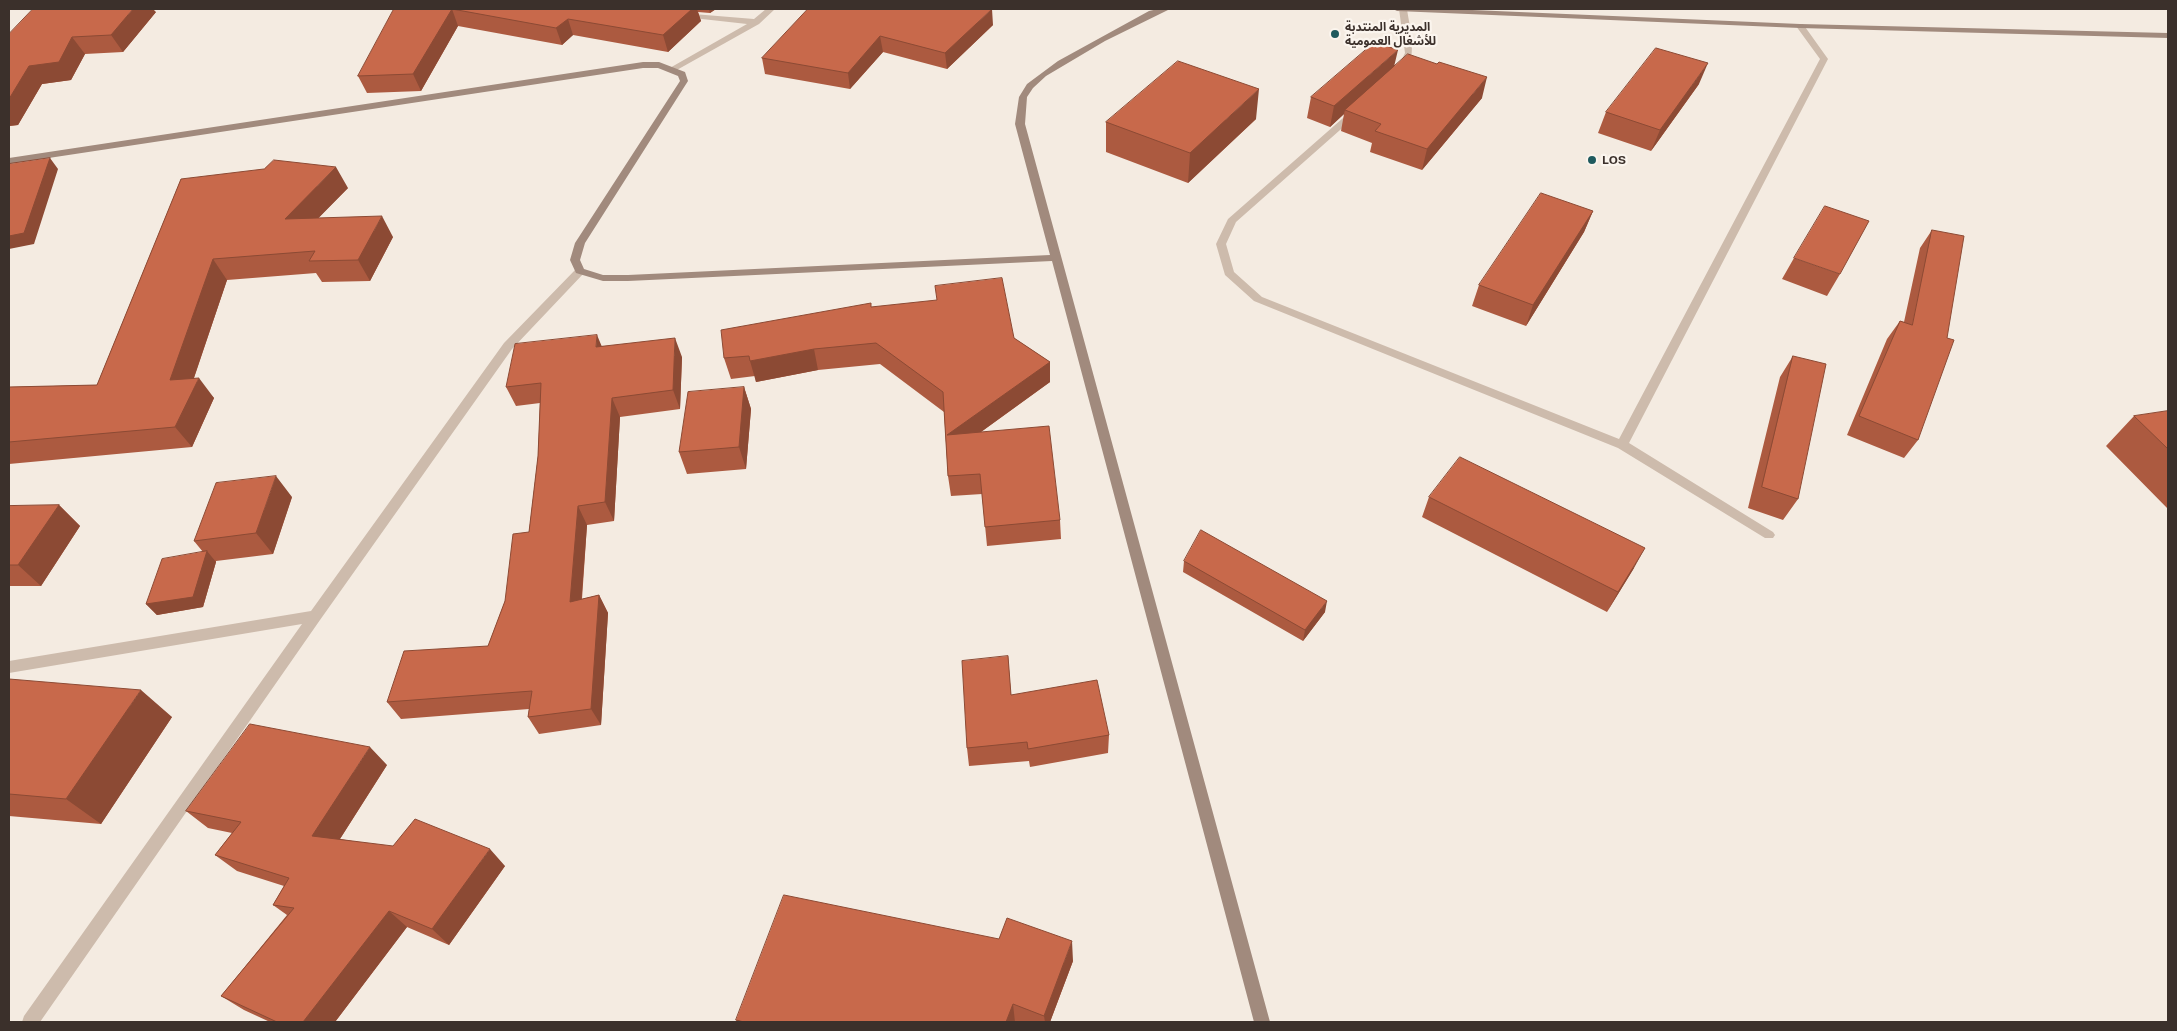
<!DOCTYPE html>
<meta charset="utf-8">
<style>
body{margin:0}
#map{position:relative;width:2177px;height:1031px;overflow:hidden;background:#f4ebe1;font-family:"Public Sans",sans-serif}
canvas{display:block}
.frame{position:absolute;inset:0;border:10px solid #3b302b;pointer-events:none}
</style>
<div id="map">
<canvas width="2177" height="1031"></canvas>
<div class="frame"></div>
</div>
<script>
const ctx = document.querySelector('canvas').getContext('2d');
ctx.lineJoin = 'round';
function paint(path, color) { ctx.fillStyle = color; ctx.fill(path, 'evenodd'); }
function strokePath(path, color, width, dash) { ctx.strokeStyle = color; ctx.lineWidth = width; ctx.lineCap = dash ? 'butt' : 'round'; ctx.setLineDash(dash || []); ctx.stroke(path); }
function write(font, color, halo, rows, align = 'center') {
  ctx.font = font + ' "Public Sans","Noto Sans Arabic",sans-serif'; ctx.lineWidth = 4.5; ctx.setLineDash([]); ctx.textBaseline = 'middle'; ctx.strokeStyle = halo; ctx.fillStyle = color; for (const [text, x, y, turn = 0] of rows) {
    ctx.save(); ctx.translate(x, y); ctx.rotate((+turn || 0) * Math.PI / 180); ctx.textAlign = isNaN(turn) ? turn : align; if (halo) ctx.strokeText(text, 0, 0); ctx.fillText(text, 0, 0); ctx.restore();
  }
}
paint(new Path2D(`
 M766 9H775L759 24 675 71 668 69 747 24 684 17H681V13L754 19Z
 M1399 9H1407C1409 25 1420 64 1401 72L1397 69 1405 53Z
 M1797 24H1803L1828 59 1629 443 1773 532 1775 535 1773 538H1765L1618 448 1254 301 1225 275 1216 244 1228 219 1351 111H1357V115L1236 222 1226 244 1234 272 1262 297 1619 439 1820 59 1796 26Z
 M580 268 585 271 584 273 512 349 320 620 40 1022H22L24 1016 302 624 9 673V661L311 611 504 343 576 269Z`), '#cdbbac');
paint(new Path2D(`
 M1158 9H1170L1105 41 1046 76 1033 88 1027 97 1025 124 1270 1022H1254L1052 261 628 281H603L576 273 570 260 575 243 680 81 678 76 658 68H643L9 164V158L643 62H659L685 72 688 81 585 243 580 260 584 269 603 275H628L1050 255 1015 124 1019 97 1027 84 1058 61 1149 11Z
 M1393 9H1449L1800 24 2168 33V38L1800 28 1397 11Z`), '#a18a7d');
paint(new Path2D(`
 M394 9H716L710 13 698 12 701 21 668 52 573 35 562 45 458 26 421 91 367 93 358 76Z
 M808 9 993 25 947 69 883 52 850 89 765 74 762 58Z
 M156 12 123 52 85 54 71 80 42 84 18 125 9 126V34Z
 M1394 66 1482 98 1422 170 1370 152 1372 143 1341 131 1344 114 1330 127 1307 118 1311 97Z
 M1699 84 1651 151 1598 133 1606 112Z
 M1256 119 1188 183 1106 152V122Z
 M181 179 348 188 318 218 393 237 370 281 322 282 316 273 227 280 194 378 214 398 192 447 9 464V387L97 385Z
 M1593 211 1584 232 1526 326 1472 306 1479 285Z
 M1932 230 1918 440 1904 458 1847 435 1887 339 1900 321 1904 322 1920 248Z
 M1794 258 1840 274 1827 296 1782 279Z
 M871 307 1014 338 1050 362V382L981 432 1060 520 1061 539 987 546 982 494 951 496 948 476 944 412 880 364 818 370 756 382 755 376 731 379 724 358Z
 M602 346 682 357 680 409 620 417 614 521 587 525 582 599 599 595 608 613 601 725 539 734 528 717 529 709 401 719 387 702 488 646 505 601 529 532 538 456 540 403 516 406 506 387Z
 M1793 356 1798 499 1783 520 1748 508 1780 377Z
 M744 387 751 409 746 469 687 474 679 452Z
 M2168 411V509L2106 446 2134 416Z
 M292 497 273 554 216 561V562L203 607 157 615 146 604 203 552 194 541Z
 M1429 497 1634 568 1607 612 1422 517Z
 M59 505 80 526 41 586H9V506Z
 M1184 561 1325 612 1303 641 1183 572Z
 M1008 656 1011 695 1109 735 1108 753 1030 767 1029 761 969 766 967 748Z
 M9 679 172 717 101 824 9 816Z
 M387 765 340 839 505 866 449 945 407 927 335 1022H270L244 1010 221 996 287 915 273 905 284 886 237 871 215 855 232 833 208 828 186 811Z
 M1073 961 1050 1022H737L736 1020Z`), '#ac5a40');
paint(new Path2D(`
 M133 9H153L156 12 123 52 111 35Z
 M452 9 458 26 421 91 413 74Z
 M692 9H697L701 21 668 52 663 35Z
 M709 9H716L710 13Z
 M992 9 993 25 947 69 945 53Z
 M568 19 573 35 562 45 556 28Z
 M880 36 883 52 850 89 848 73Z
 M72 37 85 54 71 80 42 84 18 125 9 126V99L29 66Z
 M1398 50 1393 71 1345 110 1344 114 1330 127 1334 106Z
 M1708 63 1699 84 1651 151 1660 130Z
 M1487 77 1482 98 1422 170 1427 149Z
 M1259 89 1256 119 1188 183 1190 153Z
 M50 158 58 169 34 244 9 249V236Z
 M336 167 348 188 297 240 285 219Z
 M1593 211 1584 232 1526 326 1533 305Z
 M382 216 393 237 370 281 358 260Z
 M213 259 227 280 186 401 170 380Z
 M597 335 605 354 596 347Z
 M675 338 682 357 680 409 673 390Z
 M814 349 818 370 756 382 750 361Z
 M1050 362V382L949 455 947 435Z
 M199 378 214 398 192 447 175 427Z
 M744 387 751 409 746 469 739 447Z
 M612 398 620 417 614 521 605 502Z
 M276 476 292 497 273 554 256 533Z
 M59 505 80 526 41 586 18 565Z
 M578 506 587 525 580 619 570 602Z
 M1645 548 1634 568 1607 612 1618 592Z
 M207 551 216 562 203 607 157 615 146 604Z
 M599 595 608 613 601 725 591 709Z
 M1327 601 1325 612 1303 641 1305 630Z
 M141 690 172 717 101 824 66 799Z
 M370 747 387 765 331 853 312 836Z
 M490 849 505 866 449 945 432 929Z
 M389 911 407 927 335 1022H303Z
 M1072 941 1073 961 1050 1022H1045L1044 1016Z
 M1013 1004 1015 1022H1006Z`), '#8c4a34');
const building = new Path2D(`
 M33 9H133L111 35 72 37 59 62 29 66 9 99V34Z
 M394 9H692L663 35 568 19 556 28 452 9 413 74 358 76Z
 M808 9H992L945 53 880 36 848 73 762 58Z
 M1375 42 1398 50 1334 106 1311 97Z
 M1656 48 1708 63 1660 130 1606 112Z
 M1408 54 1437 64 1439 62 1487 77 1427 149 1375 131 1381 124 1345 110Z
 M1178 61 1259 89 1190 153 1106 122Z
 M50 158 24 233 9 236V164Z
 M274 160 336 167 285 219 382 216 358 260 309 261 315 251 213 259 170 380 199 378 175 427 9 442V387L97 385 181 179 264 169Z
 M1541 193 1593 211 1533 305 1479 285Z
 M1825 206 1869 221 1840 274 1794 258Z
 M1932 230 1964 236 1947 338 1954 340 1918 440 1859 416 1900 321 1912 325Z
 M1002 278 1014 338 1050 362 947 435 1049 426 1060 520 985 527 980 474 948 476 943 392 876 343 814 349 750 361 749 356 724 358 721 330 871 303V307L937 300 935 286Z
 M597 335 596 347 675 338 673 390 612 398 605 502 578 506 570 602 599 595 591 709 528 717 532 691 387 702 404 651 488 646 505 601 513 534 529 532 538 456 541 383 506 387 515 344Z
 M1793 356 1826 364 1798 499 1762 487Z
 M744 387 739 447 679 452 688 392Z
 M2168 411V449L2134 416Z
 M1460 457 1645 548 1618 592 1429 497Z
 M276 476 256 533 194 541 216 483Z
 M59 505 18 565H9V506Z
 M1201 530 1327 601 1305 630 1184 561Z
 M207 551 193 597 146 604 162 559Z
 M1008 656 1011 695 1097 680 1109 735 1028 749 1027 742 967 748 962 661Z
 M9 679 141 690 66 799 9 794Z
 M250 724 370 747 312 836 393 846 415 819 490 849 432 929 389 911 303 1022H277L221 996 294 908 273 905 289 878 215 855 241 822 186 811Z
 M784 895 999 939 1007 918 1072 941 1044 1016 1013 1004 1006 1022H744L736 1020Z`);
paint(building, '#c8694b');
strokePath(building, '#8c4a34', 1);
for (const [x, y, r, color] of [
 [1335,34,5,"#1f5a5e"],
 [1592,160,5,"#1f5a5e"]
]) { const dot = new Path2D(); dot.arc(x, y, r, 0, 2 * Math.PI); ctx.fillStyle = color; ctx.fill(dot); strokePath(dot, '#fbf5ee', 2); }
write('bold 12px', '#3b302b', '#fbf5ee', [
 ["المديرية المنتدبة",1345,27],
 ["للأشغال العمومية",1345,41],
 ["LOS",1602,160]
], 'left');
</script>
